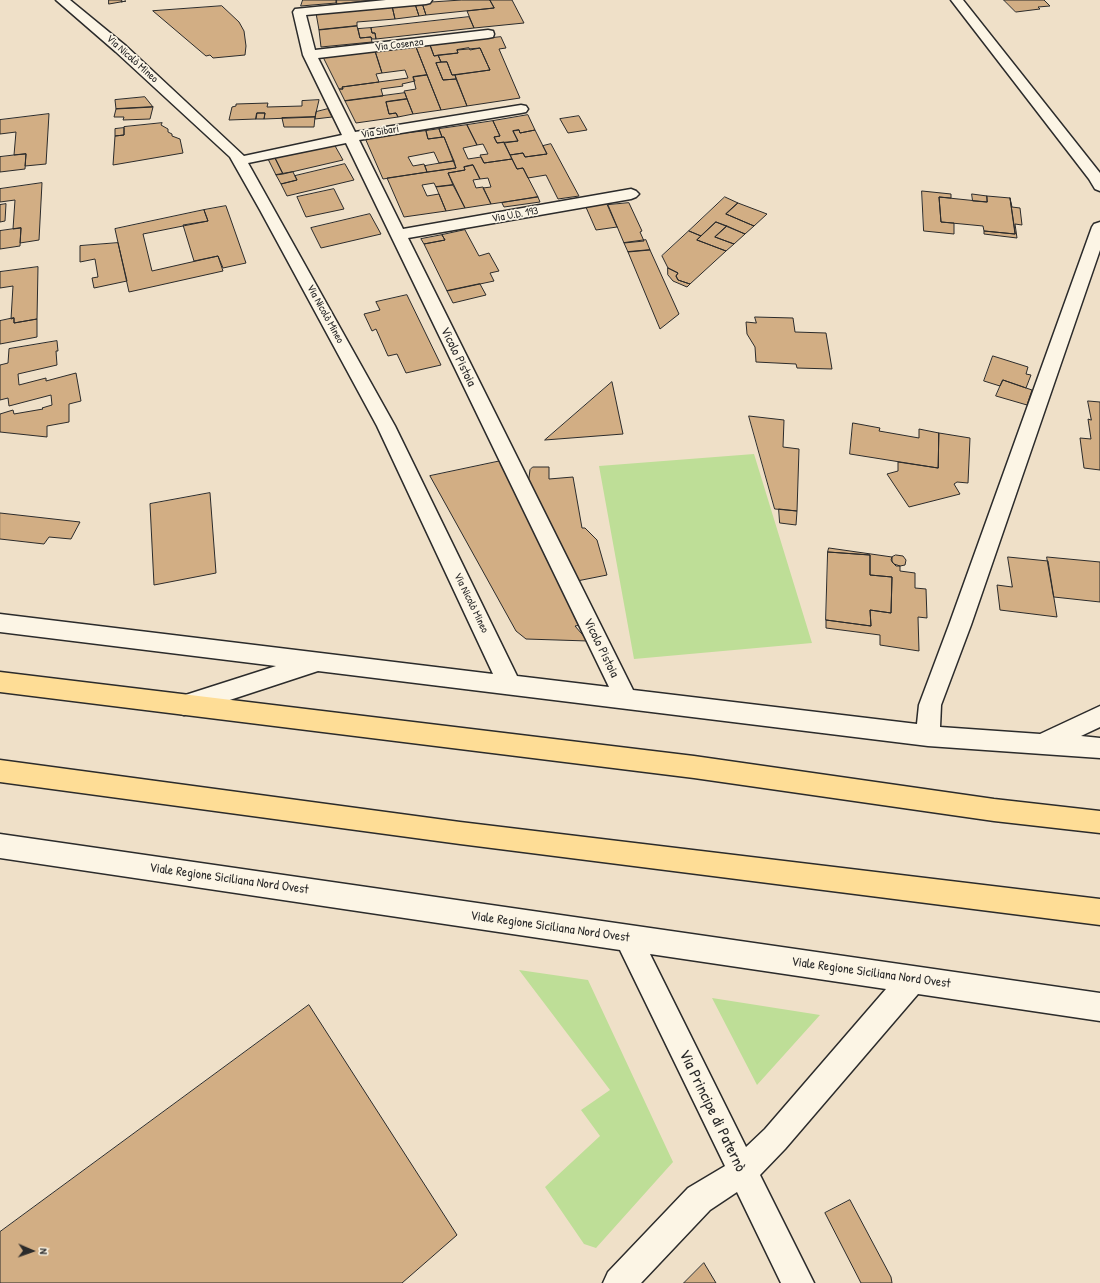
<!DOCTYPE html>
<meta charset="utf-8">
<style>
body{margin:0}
#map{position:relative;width:1100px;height:1283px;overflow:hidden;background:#efe0c8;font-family:"Patrick Hand",sans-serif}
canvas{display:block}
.north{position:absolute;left:12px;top:1231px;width:40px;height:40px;-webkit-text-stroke:3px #fcf5e5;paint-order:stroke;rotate:92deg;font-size:11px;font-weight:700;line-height:16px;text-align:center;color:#2b2b2b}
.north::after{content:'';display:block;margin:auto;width:14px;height:18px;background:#2b2b2b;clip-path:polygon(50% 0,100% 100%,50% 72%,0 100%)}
</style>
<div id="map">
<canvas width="1100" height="1283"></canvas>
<div class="north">N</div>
</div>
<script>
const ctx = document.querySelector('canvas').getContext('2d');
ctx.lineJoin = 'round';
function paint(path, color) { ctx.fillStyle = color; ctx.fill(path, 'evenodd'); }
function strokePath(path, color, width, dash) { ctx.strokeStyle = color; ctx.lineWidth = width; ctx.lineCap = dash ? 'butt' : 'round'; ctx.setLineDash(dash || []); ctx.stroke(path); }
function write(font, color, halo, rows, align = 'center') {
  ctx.font = font + ' "Patrick Hand",sans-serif'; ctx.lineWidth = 3.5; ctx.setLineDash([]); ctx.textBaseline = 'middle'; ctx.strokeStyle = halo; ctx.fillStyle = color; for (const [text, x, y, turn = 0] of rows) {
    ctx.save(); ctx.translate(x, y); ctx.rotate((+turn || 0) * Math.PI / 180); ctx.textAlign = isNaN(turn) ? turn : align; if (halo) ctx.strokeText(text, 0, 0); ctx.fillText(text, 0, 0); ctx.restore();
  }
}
paint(new Path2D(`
 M754 454 812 643 634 659 599 466Z
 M519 970 588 980 673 1162 596 1248 584 1244 545 1187 600 1136 581 1110 610 1090Z
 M712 998 820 1015 757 1085Z`), '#bede97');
const building = new Path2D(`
 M109 0H122L121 2 126 1 109 4Z
 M303 0H336V3L301 6Z
 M337 0H375L337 4Z
 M462 0H490L494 8 426 15 422 3Z
 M490 0H512L524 23 474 28 467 11 494 8Z
 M1004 0H1044L1050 6 1038 7 1040 9 1016 12Z
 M422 3 426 15 419 16 415 4Z
 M415 4 419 16 395 19 392 6Z
 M222 6 239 22 244 31 246 46 245 55 213 58 210 55 206 56 153 11Z
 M392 6 395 19 357 22V26L319 30 316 13Z
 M469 17 474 28 376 39 375 33H372L371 28Z
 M357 26 360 38 371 37 372 42 321 47 319 30Z
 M371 28 372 33H375L376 39H372L371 37 360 38 358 29Z
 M501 37 506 48 499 49 520 98 467 106 455 75 490 70 480 48 457 50 458 53 434 56 430 45Z
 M430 45 434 56 438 55 441 62 436 63 443 80 456 79 467 106 441 110 416 47Z
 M416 47 427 75 413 77 415 81 402 84 403 86 381 89 383 96 345 101 339 89H343L342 87 408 78 405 70 382 73 375 51Z
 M469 48 470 50 480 48 490 70 452 75 447 62H441L438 55 458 53 457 50Z
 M375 51 382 73 376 74 379 82 342 87 343 89H339L323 57Z
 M447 62 452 75H455L456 79 443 80 436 63Z
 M427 75 441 110 413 114 404 91 416 89 413 77Z
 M405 93 407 99 386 102 389 114 396 113 398 117 356 123 345 101Z
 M145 97 153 107 116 109 115 100Z
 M407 99 413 114 398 117 396 113 389 114 386 102Z
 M319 100 315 117 264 119 265 113H257L256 119 229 120 232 107 236 106V104L268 103 267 107 302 106V101Z
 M153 107 150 119 123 120 124 117H114L116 109Z
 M328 109 332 117 315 119 316 112Z
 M257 113H265L264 119H256Z
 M49 114 46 164 25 166 26 154 14 155 16 132 0 134V120Z
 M528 115 535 130 520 133 519 130 513 131 518 141 497 143 494 137 500 136 493 121Z
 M579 116 587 130 568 133 560 119Z
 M315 117 314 127H284L282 118Z
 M493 121 500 136 494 137 497 143 504 142 512 159 484 163 480 155 488 154 483 144 477 145 467 125Z
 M162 123 161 125 168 129V132L172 134V136L180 139 183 153 113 165 115 136 124 135V127Z
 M467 125 477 145 463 148 468 159 481 157 484 163 512 159 517 169 523 168 538 197 491 204 483 188 491 187 488 178 480 179 473 165 464 167 465 170 448 173 453 185 436 187 434 183 422 185 427 196 439 194 446 211 404 217 387 178 456 168 444 137H442L439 129Z
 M124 128V135L115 136V129Z
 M439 129 442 137 428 139 426 131Z
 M519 130 520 133 535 130 547 154 525 157 523 153 510 155 504 143 518 141 513 131Z
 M426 131 428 139 444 137 454 161 439 163 434 152 408 157 413 166 424 164 427 172 383 179 365 138Z
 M334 144 343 160 283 174 275 158Z
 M551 144 579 196 558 199 546 175 528 178 523 168 517 169 510 155 523 153 525 157 547 154 543 146Z
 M26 154 25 169 0 172V157Z
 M275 158 283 174 276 175 268 159Z
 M454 161 456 168 427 172 425 166Z
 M345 164 354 180 287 196 281 184 297 180 295 176Z
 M473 165 480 179 473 180 476 188 483 187 491 204 465 208 448 173 465 170 464 167Z
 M293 172 297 180 281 184 276 175Z
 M42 183 39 240 20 243 21 228 13 229 15 200 0 202V189Z
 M453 185 465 208 446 211 436 187Z
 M334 189 344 209 306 217 297 197Z
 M922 191 951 194V198L939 197 941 222 954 223V234L924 231Z
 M972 194 987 196V202L973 201Z
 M987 196 1010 198 1015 234 984 231 983 226 941 222 939 197 987 202Z
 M538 197 540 202 504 207 502 203Z
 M725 197 738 203 726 214 754 226 745 234 716 222 701 236 689 231Z
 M1010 198 1012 207 1020 208 1022 225 1015 224 1017 238 984 234V231L1015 234Z
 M606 202 617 227 596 230 585 205Z
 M629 203 642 231 640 232 644 241 624 243 608 205Z
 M738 203 767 214 754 226 726 214Z
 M6 204 5 221 0 222V205Z
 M226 206 246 263 223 268 218 256 194 261 183 225 208 221 204 210Z
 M204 210 208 221 143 234 152 271 218 256 223 271 129 292 115 229Z
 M370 214 381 234 321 248 311 228Z
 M716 222 727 226 715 237 734 244 726 251 697 240Z
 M727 226 745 234 734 244 715 237Z
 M21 228 20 246 0 249V231Z
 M465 230 479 256 489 253 499 271 490 273 494 281 447 291 424 244 445 240 442 235Z
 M689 231 701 236 697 240 726 251 690 284 678 280 676 276 678 273 668 268 662 256Z
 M442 235 445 240 424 244 421 239Z
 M646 240 650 250 628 252 624 243Z
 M118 243 127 281 94 288 92 278 98 277 95 259 80 262V246Z
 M650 250 679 314 660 329 628 252Z
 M38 267 37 319 14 323V318L11 319 13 286 0 288V272Z
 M668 268 678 273 676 276 678 280 690 284 687 287 673 281 668 275Z
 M480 284 486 295 453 303 447 291Z
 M407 295 441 365 406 373 397 354 388 356 376 329 372 331 364 314 380 310 376 302Z
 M755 317 793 318 795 332 826 333 832 369 797 368 796 364 756 362 755 347 747 334 746 322 756 323Z
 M14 318V323L37 319V337L0 344V321Z
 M57 341 58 351H56L57 365 18 374 19 385 46 378V381L76 373 81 401 69 404V422L47 426V437L0 432V414L13 410 14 414 43 409 42 408 52 405 51 395 9 406 8 398 0 400V365L8 363 9 349Z
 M993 356 1028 367 1026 374 1031 375 1026 388 1003 380 1000 386 984 381Z
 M1003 380 1032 390 1027 405 996 396Z
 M612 382 623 434 545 440Z
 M1088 401 1100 402V470L1084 468 1080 438 1091 439 1088 419 1091 420Z
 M749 416 784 420 783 447 799 449 797 511 775 509Z
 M853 423 880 428 879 431 919 438V429L939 433 938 468 850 454Z
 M939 433 970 438 968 483 957 482 954 484 960 494 909 507 887 474 898 471V462L938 468Z
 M501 461 581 625 575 626 588 641 526 639 516 631 430 476Z
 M533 467H549V479L573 477 582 528H585L597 540 607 575 577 581 528 485 530 470Z
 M210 493 216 573 154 585 150 504Z
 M779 509 797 511 796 525 780 523Z
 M0 513 80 522 71 539 49 537 44 544 0 539Z
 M829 548 892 557V562L896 566H900V571L915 573V588L926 589 927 618 918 617 919 651 880 645V635L826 628V620L871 626 870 610 891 613 892 577 870 575V555L828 552Z
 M828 552 870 555V575L892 577 891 613 870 610 871 626 826 620Z
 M896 555 903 556 906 560 905 565 900 566 894 564 891 560 892 557Z
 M1008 557 1048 561 1057 617 1000 610 997 585 1012 587Z
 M1047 557 1100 562V602L1054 597Z
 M309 1005 457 1235 402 1283H0V1232Z
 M850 1200 891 1277 892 1283H861L825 1213Z
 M704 1263 716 1283H684Z`);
paint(building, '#d2ae84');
strokePath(building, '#2b2b2b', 1);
const minor = new Path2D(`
 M56 0H70L126 46 244 156 342 135 303 55 293 12 295 9 386 0H432L430 3 426 4 306 15 315 50 488 30 493 31 494 34 493 37 488 38 318 58 355 132 521 105 526 106 528 109 526 112 521 113 359 140 403 229 631 189 636 191 639 194 636 197 631 199 408 238 633 690 917 724 919 705 949 625 1092 227 1094 224 1100 222V250L971 625 941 705 940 727 1040 734 1100 706V727L1081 736 1100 738V758L928 746 318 671 184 715 176 712 173 705 176 698 276 666 0 632V614L493 674 377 426 260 210 230 157 116 52ZM346 143 609 687 517 676 395 426 248 163Z
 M951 0H963L1100 173V191L1095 189 1089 179Z
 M0 834 1100 993V1021L918 994 785 1149 760 1175 814 1283H781L737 1192 710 1210 641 1283H603L608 1272 688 1188 725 1166 620 950 0 858ZM650 954 886 989 765 1129 746 1147Z`);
const major = new Path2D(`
 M0 672 694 756 994 799 1100 811V833L994 821 694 778 0 692Z
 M0 760 460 822 1100 899V925L460 844 0 782Z`);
strokePath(minor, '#2b2b2b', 3);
strokePath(major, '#2b2b2b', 3);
paint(minor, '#fcf5e5');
paint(major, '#fedd96');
write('11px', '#2b2b2b', '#fcf5e5', [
 ["Via Cosenza",399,45,-7],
 ["Via Nicolò Mineo",132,59,42],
 ["Via Sibari",380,132,-9],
 ["Via U.D. 193",515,215,-10],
 ["Via Nicolò Mineo",325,314,61],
 ["Via Nicolò Mineo",471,603,64]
]);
write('13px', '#2b2b2b', '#fcf5e5', [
 ["Vicolo Pistoia",458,357,64],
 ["Vicolo Pistoia",601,648,64],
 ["Viale Regione Siciliana Nord Ovest",229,879,8],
 ["Viale Regione Siciliana Nord Ovest",550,927,8],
 ["Viale Regione Siciliana Nord Ovest",871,973,8]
]);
write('16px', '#2b2b2b', '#fcf5e5', [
 ["Via Principe di Paternò",712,1111,64]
]);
</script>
